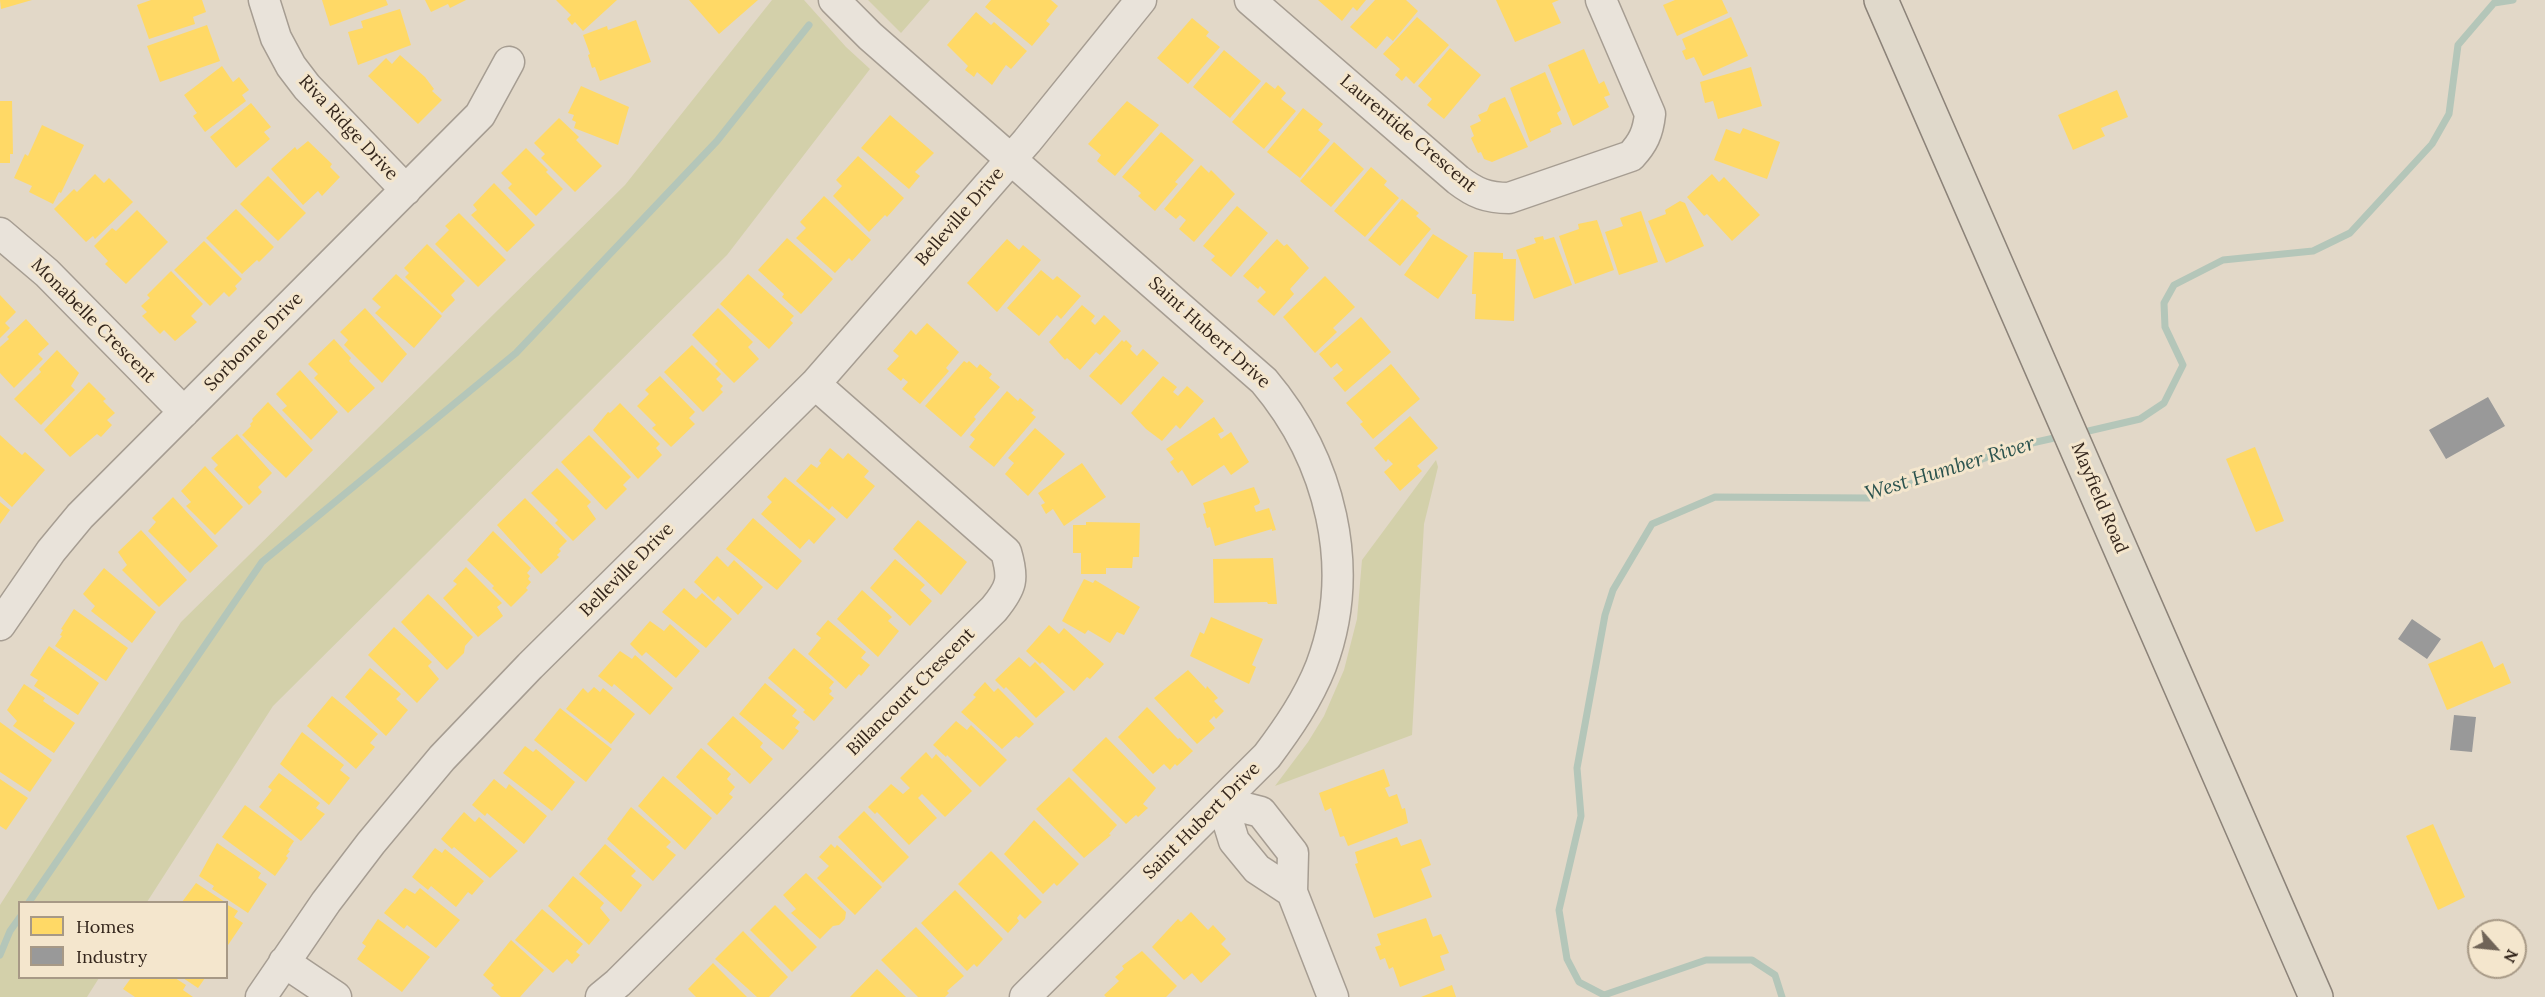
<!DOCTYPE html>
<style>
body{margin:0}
#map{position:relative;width:2545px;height:997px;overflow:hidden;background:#e2d8c8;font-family:Lora,serif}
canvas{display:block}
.legend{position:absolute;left:18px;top:901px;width:210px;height:78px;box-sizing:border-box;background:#f4e6cd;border:2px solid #a79986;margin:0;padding:8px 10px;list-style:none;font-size:18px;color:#33251b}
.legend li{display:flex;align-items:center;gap:12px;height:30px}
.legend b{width:30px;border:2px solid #a79986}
.north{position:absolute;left:2467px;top:919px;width:60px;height:60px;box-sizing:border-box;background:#f4e6cd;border:2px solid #a79986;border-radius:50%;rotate:117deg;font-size:16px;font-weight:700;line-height:24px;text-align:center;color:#33251b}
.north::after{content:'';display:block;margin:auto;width:21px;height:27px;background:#706458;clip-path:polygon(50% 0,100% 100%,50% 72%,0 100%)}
</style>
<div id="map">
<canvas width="2545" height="997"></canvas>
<ul class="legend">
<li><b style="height:16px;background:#ffd966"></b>Homes</li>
<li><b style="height:16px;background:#999"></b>Industry</li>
</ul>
<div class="north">N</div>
</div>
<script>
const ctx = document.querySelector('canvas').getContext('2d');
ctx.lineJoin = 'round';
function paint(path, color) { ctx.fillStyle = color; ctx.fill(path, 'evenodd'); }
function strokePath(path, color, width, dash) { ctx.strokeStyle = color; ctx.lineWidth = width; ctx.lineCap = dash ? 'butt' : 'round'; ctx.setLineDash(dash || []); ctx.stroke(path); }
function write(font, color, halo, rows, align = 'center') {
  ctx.font = font + ' Lora,serif'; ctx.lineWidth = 6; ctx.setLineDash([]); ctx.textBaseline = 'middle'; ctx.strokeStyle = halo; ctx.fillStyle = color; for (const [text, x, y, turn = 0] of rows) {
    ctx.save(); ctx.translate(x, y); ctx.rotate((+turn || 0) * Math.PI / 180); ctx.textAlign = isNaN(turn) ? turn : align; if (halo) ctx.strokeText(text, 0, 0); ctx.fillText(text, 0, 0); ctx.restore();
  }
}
paint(new Path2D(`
 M772 0H804L846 47 870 69 727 255 273 706 147 902H20V978H99L87 997H0V905L181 622 625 185Z
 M868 0H930L901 33Z
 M1436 460 1438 467 1424 524 1412 735 1275 786 1308 742 1324 716 1344 670 1357 619 1362 560Z`), '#d3d0aa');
paint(new Path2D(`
 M0 0H32L1 9Z
 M151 0H202L206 12 193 17 195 24 149 39 137 5Z
 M322 0H386L388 5 330 26Z
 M425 0H466L450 8 448 4 431 12Z
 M556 0H617L583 31 575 22 572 25 567 19 571 15Z
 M689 0H758L719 34Z
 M991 0H1051L1058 6 1046 21 1050 24 1032 46 985 7Z
 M1318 0H1366L1357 11 1353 7 1342 21Z
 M1375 0H1406L1418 11 1393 41 1387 36 1376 49 1350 27Z
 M1496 0H1559L1552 3 1561 23 1515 42Z
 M1675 0H1722L1728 13 1677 36 1663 5Z
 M400 9 411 45 358 65 348 32 363 28 361 21Z
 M976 12 991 25 994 22 1027 51 1011 69 1006 65 992 85 977 72 974 77 965 70 968 66 947 45Z
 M1417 17 1449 45 1414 84 1406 76 1402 81 1395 75 1400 69 1383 54Z
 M1731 17 1748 56 1703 76 1694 57 1686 60 1682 51 1686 49 1682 39Z
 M1192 18 1209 32 1206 36 1220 47 1188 84 1157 58Z
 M636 20 651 62 600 81 595 67 592 68 588 55 590 54 583 35 607 26 608 30Z
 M207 25 220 61 160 82 147 46Z
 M1450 48 1481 75 1444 119 1427 105 1432 99 1418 86Z
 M1584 49 1599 84 1604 81 1610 95 1604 97 1609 107 1573 126 1548 65Z
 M1224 50 1261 81 1230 118 1193 87Z
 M400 55 425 77 434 89 432 91 442 100 418 124 368 76 386 58 392 64Z
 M222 66 233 82 239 77 249 90 242 95 246 101 205 132 193 116 197 113 184 95Z
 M1751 67 1762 106 1718 119 1713 101 1705 103 1700 82Z
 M1545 72 1561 110 1557 113 1562 124 1550 129 1551 132 1530 142 1510 88Z
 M1266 82 1275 89 1278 85 1286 93 1281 99 1296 111 1264 149 1232 122Z
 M581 86 629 107 618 145 574 128 576 122 572 120 574 115 568 113Z
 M2117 90 2128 117 2101 128 2105 136 2073 150 2058 115Z
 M1505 97 1528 147 1492 162 1484 159 1481 152 1478 153 1471 138 1474 136 1470 126 1481 121 1478 115 1487 111 1490 104Z
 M0 101H12L13 154H10V163H0Z
 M1127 101 1159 125 1115 176 1097 161 1101 155 1088 144Z
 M251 103 271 127 264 132 270 139 236 168 210 137Z
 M1303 108 1323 124 1318 130 1330 140 1300 178 1267 152Z
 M890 115 934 153 915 172 920 176 909 189 861 148Z
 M559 118 579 137 576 140 602 166 575 192 541 158 545 154 534 143Z
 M42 125 84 145 61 193 59 192 53 204 29 192 32 186 14 178 25 154 28 156Z
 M1743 128 1780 142 1767 179 1714 160 1726 129 1740 134Z
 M1161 132 1194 160 1175 182 1178 184 1155 211 1138 196 1141 193 1122 177Z
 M308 141 332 164 330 167 340 177 322 196 318 191 303 205 271 169 295 147 297 150Z
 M1334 142 1364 169 1331 207 1300 181Z
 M526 148 548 170 546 172 563 189 536 216 508 188 512 184 501 173Z
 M858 156 904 198 887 217 885 215 869 232 833 196 842 186 836 180Z
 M1201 165 1209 173 1211 170 1235 194 1194 242 1179 229 1186 220 1180 215 1176 219 1164 209Z
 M1371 167 1387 181 1384 185 1399 198 1365 237 1334 211Z
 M95 174 104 183 109 178 133 202 95 239 93 236 86 242 54 209 74 189 77 192Z
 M1712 174 1719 182 1724 177 1760 215 1732 241 1707 214 1704 216 1687 197Z
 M268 176 306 213 278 241 240 204Z
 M494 183 535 225 507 252 471 215 477 210 473 205Z
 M824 196 871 240 852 261 849 258 835 273 796 238 806 228 800 222Z
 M1402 199 1419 213 1416 216 1431 229 1400 266 1368 240Z
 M1680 201 1685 203 1704 246 1666 263 1648 221 1666 214 1665 210Z
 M1237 206 1268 233 1231 277 1211 260 1215 256 1203 246Z
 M236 209 274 247 259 262 257 260 242 274 206 238Z
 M137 210 168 242 126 284 105 264 108 261 94 246 112 228 116 231Z
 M1641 211 1658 262 1619 275 1605 232 1623 226 1620 218Z
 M459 213 506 260 478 287 435 244 449 230 445 226Z
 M1597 220 1614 270 1575 284 1559 236 1579 229 1578 224Z
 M1433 234 1468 256 1438 299 1404 275Z
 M1543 236 1544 240 1554 237 1572 285 1534 299 1516 250 1536 243 1534 238Z
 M787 238 833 279 801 314 782 297 784 294 758 270Z
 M1007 239 1019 250 1023 245 1041 260 997 312 967 283Z
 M1277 239 1284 246 1287 244 1309 268 1290 289 1294 294 1274 316 1257 301 1266 292 1260 286 1258 289 1243 276Z
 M204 241 242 279 235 286 237 289 229 297 224 292 210 306 174 270Z
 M427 244 465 281 451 295 455 300 442 313 405 277 409 273 404 268Z
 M1474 252 1503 253V259H1516L1514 321 1475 319 1476 294H1472Z
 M1041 270 1053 280 1057 276 1081 296 1061 319 1057 315 1039 336 1007 308Z
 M171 271 203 304 191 316 197 322 175 341 164 330 160 334 142 316 147 312 141 306 150 298 147 295Z
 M396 274 442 316 414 348 375 313 381 307 372 299Z
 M748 274 794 316 790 320 793 323 769 349 720 304Z
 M1325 276 1355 307 1333 328 1337 332 1315 353 1283 317Z
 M0 295 16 312 5 323 10 328 0 338Z
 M1082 305 1095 316 1091 321 1095 325 1104 315 1121 331 1100 355 1096 352 1080 370 1067 358 1065 360 1049 342Z
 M365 308 407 354 382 383 344 345 348 340 340 332Z
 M718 308 753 342 748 347 759 359 734 383 715 364 718 361 692 335Z
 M1361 317 1391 352 1345 392 1333 378 1343 370 1337 363 1331 368 1319 354Z
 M26 319 49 344 38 354 43 359 14 388 0 373V347L9 339 7 337Z
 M927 323 959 352 946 368 949 371 920 404 902 389 908 382 903 378 901 381 887 369 899 356 893 351 911 330 916 335Z
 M334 339 351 358 349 361 375 388 348 413 314 378 318 374 308 364Z
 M1122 340 1124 342 1126 340 1132 346 1130 349 1137 356 1143 349 1159 363 1121 405 1089 376Z
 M692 345 721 374 716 379 723 386 720 389 723 392 703 412 664 372Z
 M57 350 79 373 71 386 75 390 41 425 14 399 41 372 39 369Z
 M964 361 967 363 969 361 977 368 980 364 992 374 989 378 1000 387 974 417 976 419 961 437 925 406Z
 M1391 364 1420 399 1373 439 1360 424 1363 422 1346 403Z
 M300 370 338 412 311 440 282 410 287 406 276 394Z
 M660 376 695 412 689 418 695 424 671 447 652 428 656 425 637 406 649 394 645 390Z
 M1163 376 1177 387 1173 392 1178 396 1187 386 1204 401 1180 429 1176 425 1162 441 1146 429 1131 413Z
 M89 382 106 399 103 401 115 413 107 420 112 425 101 437 97 434 70 457 44 430Z
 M1007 391 1018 401 1020 398 1034 410 1031 413 1036 417 994 467 969 447 975 439 970 435Z
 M268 402 313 450 286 478 242 435 251 426 250 424 253 421 252 419Z
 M620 403 660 444 656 448 662 455 638 479 593 430 608 412 610 413Z
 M1410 416 1438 448 1417 466 1422 471 1400 491 1384 472 1393 464 1388 459 1386 462 1374 448Z
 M1214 417 1224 431 1218 434 1221 439 1231 432 1249 462 1231 475 1224 465 1192 486 1182 470 1178 473 1170 462 1174 459 1166 449Z
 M1035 428 1065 454 1028 496 1005 474 1014 463 1008 458Z
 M237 434 272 473 258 487 262 492 249 505 214 469 218 465 211 458Z
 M0 435 22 455 25 452 45 470 12 507 0 496Z
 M589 435 631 477 623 485 627 489 606 510 561 462Z
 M2255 447 2284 521 2256 532 2226 459Z
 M830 448 843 459 848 453 869 471 864 477 875 486 847 519 832 506 829 510 796 481 811 464 817 468 821 463 819 461Z
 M1082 463 1106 497 1064 526 1053 509 1046 514 1041 505 1045 503 1038 493Z
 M205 466 243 507 215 535 186 506 191 502 181 491Z
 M557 468 591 502 587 506 596 519 573 541 555 523 558 520 531 493Z
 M785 477 836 519 814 544 809 539 800 549 761 514 772 502 767 497Z
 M1254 487 1260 502 1259 504 1254 506 1256 512 1269 508 1276 530 1272 531V529L1215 546 1210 527 1207 528 1203 514 1206 513 1203 503Z
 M173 497 218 546 190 573 148 531 156 522 152 518Z
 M525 498 567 541 559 549 561 551 557 555 559 557 541 574 497 525Z
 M0 502 10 510 0 524Z
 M753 518 802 561 777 590 726 549Z
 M918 520 967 562 941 595 893 549Z
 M1086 522 1140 523 1139 557H1133L1132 568H1106V574H1081V553H1073V525H1086Z
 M141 530 187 580 159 607 122 570 127 565 118 552Z
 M493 531 531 568 527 573 530 576 528 579 531 582 526 588 528 590 511 607 492 588 494 586 467 560Z
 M717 556 728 567 734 560 763 587 738 615 718 596 714 601 694 582Z
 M1273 558 1277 604H1268L1267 602 1214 603 1213 559Z
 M895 559 925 585 920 590 932 601 910 626 870 588Z
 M466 567 502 603 497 607 503 616 478 637 443 598 457 584 453 581Z
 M104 568 156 612 132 643 91 611 95 606 83 594Z
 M1084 579 1093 583 1095 580 1140 607 1124 635 1117 632 1110 643 1088 630 1085 634 1062 621Z
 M684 588 696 599 702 593 732 619 706 648 662 612Z
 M862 590 892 617 888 621 899 631 878 657 837 619Z
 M428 594 473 637 465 646 464 653 447 670 401 622Z
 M74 609 128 648 106 681 55 646 62 636 60 635 63 630 61 629Z
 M1211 617 1263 639 1252 665 1256 667 1249 684 1190 656 1200 632 1204 634Z
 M828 620 866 652 861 658 870 665 861 676 859 674 846 689 808 654 821 638 816 634Z
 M650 621 664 631 670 624 700 651 676 678 646 652 642 656 630 644Z
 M1049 625 1059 634 1064 628 1104 664 1090 679 1087 677 1074 691 1042 662 1040 664 1026 651Z
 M394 627 432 662 428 666 439 679 417 703 368 655Z
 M2482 641 2494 668 2503 663 2511 683 2447 710 2428 664Z
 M49 646 99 683 78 715 34 686 38 680 30 675Z
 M794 648 834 682 829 688 832 691 829 694 834 698 814 721 803 712 805 710 768 678Z
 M620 651 632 659 635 655 673 688 650 715 614 684 612 687 598 676Z
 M1019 657 1030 667 1035 662 1065 692 1036 718 1006 687 1004 689 995 680Z
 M370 668 401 694 396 699 408 710 386 736 345 697Z
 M1188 670 1206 689 1207 686 1218 698 1214 701 1224 711 1216 719 1214 716 1209 721 1215 728 1197 744 1154 698Z
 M985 682 994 692 998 688 1034 724 1019 738 1016 736 1002 749 961 712 976 697 973 695Z
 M765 683 797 710 792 716 800 722 795 728 799 731 783 750 739 714Z
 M24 684 45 698 43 701 75 723 54 753 13 726 17 721 7 710Z
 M594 687 600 692 603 688 635 714 611 744 566 709 583 688 588 693Z
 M332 696 378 734 370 743 375 747 356 769 307 726Z
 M1147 707 1178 739 1180 738 1193 751 1177 766 1175 764 1170 770 1164 764 1153 774 1118 737Z
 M560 708 612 749 586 782 534 740Z
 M733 716 763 743 760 747 773 759 750 784 707 744Z
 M956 721 967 730 971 725 1007 760 980 787 947 755 946 757 933 745Z
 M0 722 52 760 30 792 0 772Z
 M302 732 344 765 340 770 350 778 329 805 280 764Z
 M1106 737 1156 788 1143 804 1148 808 1138 817 1136 815 1126 824 1072 770Z
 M525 746 533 752 536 749 575 782 552 811 503 773Z
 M701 748 731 774 727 779 735 787 729 794 733 797 717 815 676 777Z
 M926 752 932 759 936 754 972 791 945 817 922 794 918 798 937 818 909 845 877 812 875 814 868 807 891 784 903 794 910 788 900 778Z
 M1384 769 1390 786 1385 788 1389 797 1397 794 1402 809 1405 808 1408 823 1348 846 1344 836 1340 837 1331 808 1325 811 1319 793Z
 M279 773 320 803 316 808 325 814 301 841 259 807 272 790 268 787Z
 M663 776 712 818 685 850 638 806Z
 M1069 777 1117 825 1109 834 1111 835 1084 858 1036 809Z
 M0 779 28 798 6 830 0 826Z
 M494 779 506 789 509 784 547 816 524 844 487 813 485 816 472 805Z
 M245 805 294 841 288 850 290 851 286 856 288 858 275 876 222 837Z
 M631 807 671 842 666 847 676 855 653 881 607 839Z
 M864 811 909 857 883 883 838 837Z
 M464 812 475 822 479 817 518 851 490 878 454 847 452 849 441 839Z
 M1034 820 1079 864 1057 886 1054 883 1043 894 1004 854Z
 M2433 824 2465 897 2438 910 2406 836Z
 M1397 837 1401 846 1421 839 1431 865 1421 869 1432 897 1374 918 1355 864 1358 863 1355 852Z
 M217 843 261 873 258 878 267 884 248 913 212 889 214 886 199 876Z
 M605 844 636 871 631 876 642 885 621 912 579 874Z
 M831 844 835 848 837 845 882 887 855 915 817 878 829 866 819 857Z
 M435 848 442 853 445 849 484 881 472 895 468 892 456 907 431 886 428 890 412 877Z
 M991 851 1042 902 1025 919 1020 914 1017 918 1019 921 1008 933 958 884Z
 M806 873 846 912 845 919 839 925 833 926 820 939 791 913 796 909 783 895Z
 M573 876 604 903 600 908 610 920 589 945 548 906Z
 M196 883 225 902H182Z
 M405 888 415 894 420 888 460 920 436 948 407 925 404 929 384 913Z
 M955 890 1003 939 977 967 974 964 967 971 921 923Z
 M226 904 238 911 234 917 243 923 226 948Z
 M775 905 817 947 792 972 750 930Z
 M542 909 583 944 576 952 580 955 572 964 567 959 553 973 515 940Z
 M1191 912 1208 930 1213 925 1226 939 1221 944 1231 954 1201 983 1192 973 1184 980 1152 947 1178 919 1181 922Z
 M1426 918 1433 937 1441 934 1449 953 1440 956 1445 970 1400 987 1393 967 1389 969 1385 958 1380 960 1375 947 1381 945 1377 934Z
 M378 919 430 957 402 992 357 959 366 946 362 943Z
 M916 927 964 976 947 991 949 993 945 997H918L881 960Z
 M743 931 788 977 769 997H757L715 959Z
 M511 940 544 970 520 997H501L491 988 494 985 483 975Z
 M1142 951 1177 986 1166 997H1106L1104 995 1119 981 1115 977 1124 969 1122 966Z
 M713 963 747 997H696L688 989Z
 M877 969 906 997H850Z
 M131 978H175L186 985 183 990 193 997H135L123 989Z
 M183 978H205L198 988Z
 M1452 985 1456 997H1421Z`), '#ffd966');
paint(new Path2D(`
 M2488 397 2505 426 2446 459 2429 430Z
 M2412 619 2441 639 2427 659 2398 639Z
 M2454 715 2476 717 2472 752 2450 750Z`), '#999');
strokePath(new Path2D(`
 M2080 433 2140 419 2164 403 2183 365 2165 327 2164 303 2174 285 2223 260 2313 251 2350 233 2432 144 2449 114 2458 45 2494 3 2513 0
 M29 902 262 562 516 353 717 141 809 25
 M0 955 10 931 20 917
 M1782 997 1775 975 1752 960H1706L1604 995 1579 982 1567 959 1559 910 1581 816 1577 768 1605 615 1613 590 1652 524 1715 497 1869 498 2023 445 2063 436`), '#b4c6b9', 7);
const minor = new Path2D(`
 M264 0 276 38 291 66 307 87 406 190
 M834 0 870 36 1264 381C1330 459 1358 568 1321 666 1308 699 1288 728 1267 756L1025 997
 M1250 0 1458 180C1475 193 1487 198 1509 198L1631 156C1643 143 1648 133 1650 114L1601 0
 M0 233 47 273 184 412
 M0 625 51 551 80 516 480 115 509 62
 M1222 802 1261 812 1293 853 1292 892 1333 997
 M1222 802 1234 841 1257 869 1292 892
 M284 962 336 997
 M261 997 326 902 371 843 442 758 530 666 815 384 1027 141 1141 0
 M601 997 618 983 994 609C1012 587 1014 579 1006 552L815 384`);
const major = new Path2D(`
 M1881 0 2316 997`);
strokePath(minor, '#a69d92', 33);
strokePath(major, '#8c8379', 36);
strokePath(minor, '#e9e3da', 30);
strokePath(major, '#e0d9cb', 33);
write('18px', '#33251b', '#f4e6cd', [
 ["Riva Ridge Drive",348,128,47],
 ["Laurentide Crescent",1408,134,40],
 ["Belleville Drive",960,217,-49],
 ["Monabelle Crescent",93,321,45],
 ["Saint Hubert Drive",1209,333,42],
 ["Sorbonne Drive",254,342,-45],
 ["Mayfield Road",2099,498,67],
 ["Belleville Drive",627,570,-45],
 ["Billancourt Crescent",911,692,-45],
 ["Saint Hubert Drive",1202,821,-45]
]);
write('italic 20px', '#2b534e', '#f4e6cd', [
 ["West Humber River",1950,469,-17]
]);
</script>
